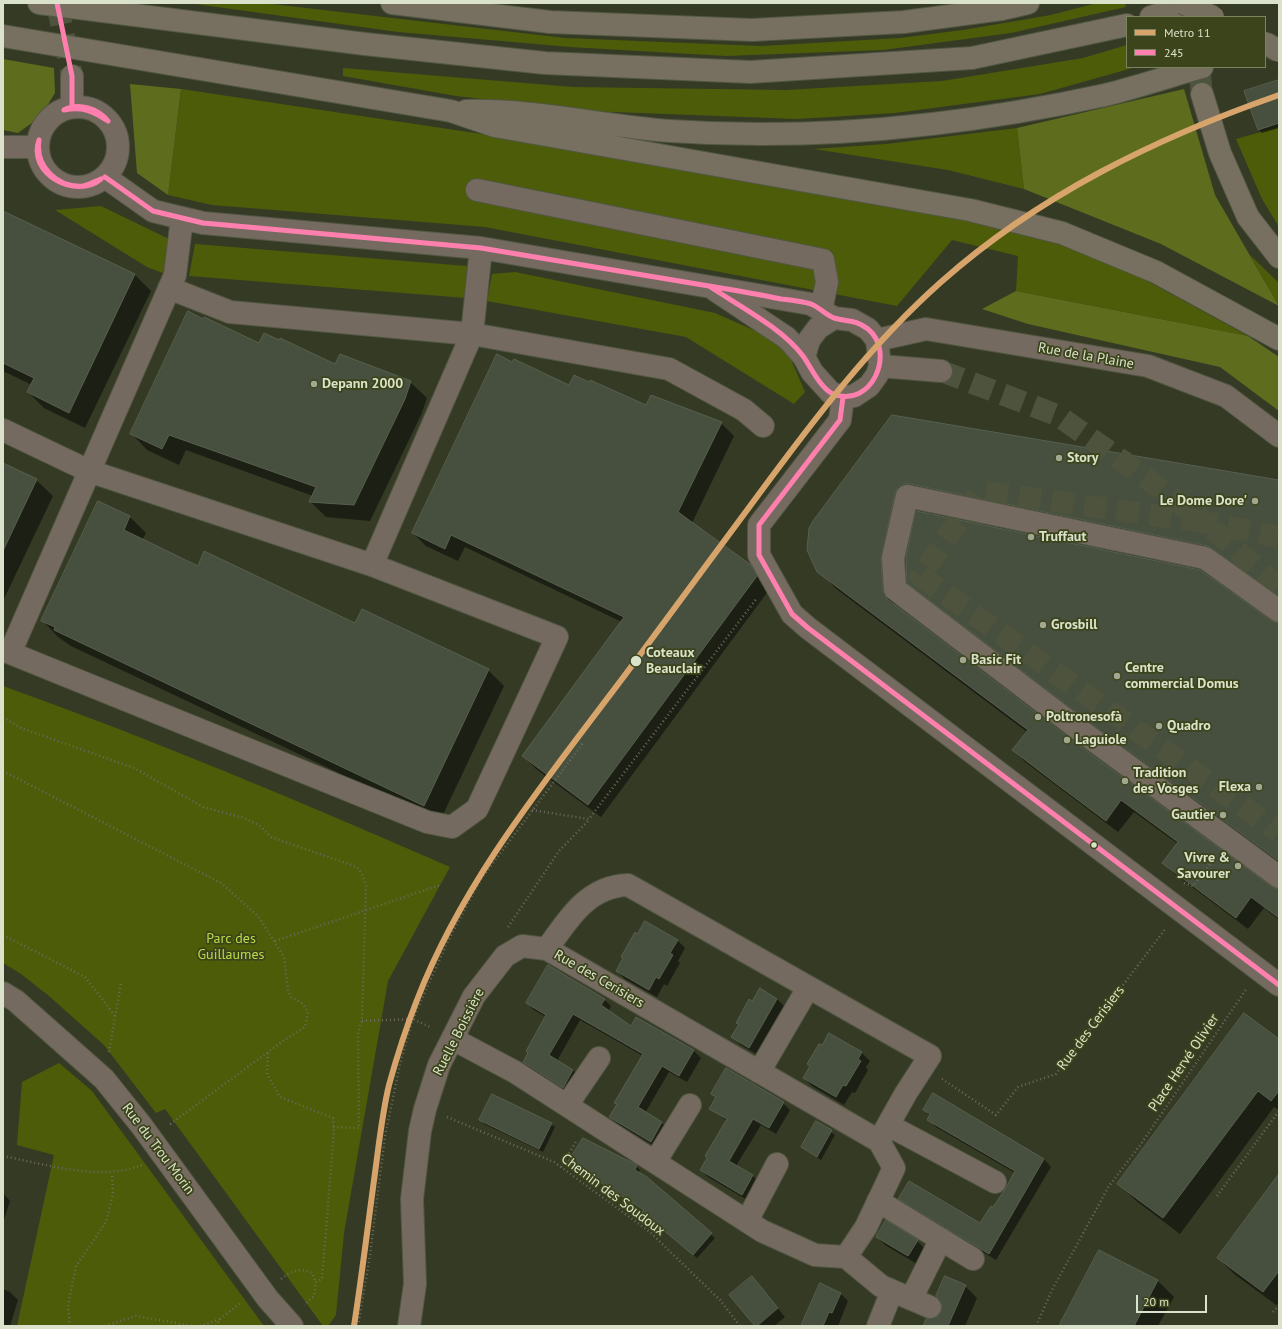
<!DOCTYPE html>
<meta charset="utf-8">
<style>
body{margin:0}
#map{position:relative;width:1282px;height:1329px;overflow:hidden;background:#353a24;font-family:"PT Sans",sans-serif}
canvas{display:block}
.frame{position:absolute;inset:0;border:4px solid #dbe2cb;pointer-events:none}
.legend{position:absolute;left:1126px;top:16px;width:140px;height:52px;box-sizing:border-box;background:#3b441a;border:1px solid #7b8361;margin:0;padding:5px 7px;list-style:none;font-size:12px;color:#dbe2cb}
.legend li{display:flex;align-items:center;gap:8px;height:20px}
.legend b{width:20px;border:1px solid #7b8361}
.scale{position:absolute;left:1136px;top:1295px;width:71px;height:18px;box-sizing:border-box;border:2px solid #dbe2cb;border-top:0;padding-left:5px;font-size:12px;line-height:14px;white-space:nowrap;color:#dbe2cb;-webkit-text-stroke:3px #3b441a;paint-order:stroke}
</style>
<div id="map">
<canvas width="1282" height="1329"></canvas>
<div class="frame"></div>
<ul class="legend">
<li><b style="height:5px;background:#d7a56b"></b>Metro 11</li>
<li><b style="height:5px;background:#ff80ae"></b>245</li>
</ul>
<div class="scale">20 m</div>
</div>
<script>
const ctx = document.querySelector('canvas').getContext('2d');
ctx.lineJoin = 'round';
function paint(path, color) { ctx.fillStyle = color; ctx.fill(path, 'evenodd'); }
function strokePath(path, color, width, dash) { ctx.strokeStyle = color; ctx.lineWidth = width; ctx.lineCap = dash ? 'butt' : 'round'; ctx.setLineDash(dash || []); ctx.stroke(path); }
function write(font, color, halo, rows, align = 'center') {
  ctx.font = font + ' "PT Sans",sans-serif'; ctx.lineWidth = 3.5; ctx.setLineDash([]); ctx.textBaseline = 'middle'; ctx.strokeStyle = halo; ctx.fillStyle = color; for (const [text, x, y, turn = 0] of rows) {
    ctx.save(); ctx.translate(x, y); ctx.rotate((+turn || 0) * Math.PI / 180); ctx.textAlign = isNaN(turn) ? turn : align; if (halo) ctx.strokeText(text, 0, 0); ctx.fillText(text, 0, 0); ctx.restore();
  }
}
paint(new Path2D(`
 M188 3H263L565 38 761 46 900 38 963 30 1051 15 1097 3H1125L1126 7 1011 33 883 50 726 56 570 47 398 32Z
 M1127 45V67H1136L1040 94 895 113 797 119 588 111 456 96 343 76V68L573 87 786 90 942 81 1083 58Z
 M181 89 475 133 987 220 1118 265 1248 336 1016 291 1018 256 952 240 897 306 485 227 212 205 168 195Z
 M1279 127V227L1262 199 1236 139Z
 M1017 128 1024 189 948 170 814 149 886 144Z
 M101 206 171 240 168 275 147 267 55 210Z
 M195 244 467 266 466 298 189 276Z
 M1250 255 1279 283V306Z
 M515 272 715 313 767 336 789 355 805 392 794 404 686 337 487 301 492 274Z
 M3 686C155 740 303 803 450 867L388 981 344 1233 336 1315 328 1326H323L165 1109 156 1113 104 1045 49 996 21 974 3 963Z
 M59 1063 92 1091 264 1326H17L54 1155 17 1145 22 1082Z`), '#4d5c09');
paint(new Path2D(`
 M3 59 54 68 55 93 41 116 18 133 3 130Z
 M130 84 181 89 168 195 137 173Z
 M1184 89 1215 195 1279 306 1161 244 1024 189 1017 128Z
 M1016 291 1248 336 1279 357V411L1220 367 1028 324 982 309Z`), '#5e6d1d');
paint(new Path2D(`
 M1279 81V128L1262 133 1259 130Z
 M3 212 135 275 151 291 85 428 44 408 28 392 32 385 3 371Z
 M259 344 336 365 410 382 427 398 421 415 370 521 326 517 310 501 313 496 186 450 179 465 147 450 131 433Z
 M513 364 569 386 646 407 721 423 734 436 692 523 750 566 763 580 769 590 601 817 536 769 523 756 622 622 465 547 458 561 426 546 413 533Z
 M892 416 1279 481V598L1221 558 915 496 893 568 894 603 897 607 1073 742 1271 888 1279 890V920L1264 908 1248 929 1176 875 1164 863 1178 844 1134 812 1118 832 1025 762 1013 750 1027 732 835 588 814 565 808 550Z
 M3 464 36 480 53 496 3 601Z
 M99 502 130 517 146 533 142 540 198 567 355 625 488 670 504 686 440 821 71 646 58 637 42 620Z
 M908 582 1279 624V864L1102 733 921 595Z
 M637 935 677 940 685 948 678 961 680 963 667 986 664 984 657 997 625 979 617 971Z
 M760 990 777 999 785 1007 758 1055 741 1045 733 1037 739 1025 737 1023Z
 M604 999 611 1006 608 1012 631 1027 637 1018 694 1051 701 1058 687 1082 669 1072 645 1113 662 1123 669 1130 658 1148 618 1124 610 1117 618 1105 615 1103 643 1056 580 1020 557 1061 573 1070 580 1077 570 1094 531 1069 524 1062 546 1017 534 1010 527 1003Z
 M1279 1041V1110L1274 1107 1180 1234 1135 1200 1119 1184Z
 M822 1047 862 1053 870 1061 866 1067 868 1070 855 1093 852 1092 844 1105 812 1086 804 1078Z
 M713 1094 783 1103 790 1110 776 1134 761 1125 736 1166 753 1176 760 1183 749 1201 708 1177 701 1170 727 1121 710 1108 717 1098Z
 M924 1110 1044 1159 1051 1167 996 1260 907 1206 900 1199 980 1225 1007 1189 1015 1173 936 1127 928 1119 930 1116Z
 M481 1120 551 1124 555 1127 543 1152 484 1124Z
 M816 1122 835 1135 821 1160 802 1147Z
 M583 1139 636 1166 640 1170 638 1173 715 1238 697 1258 647 1215 645 1210 569 1162Z
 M1279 1176V1307L1234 1274 1218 1258Z
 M3 1193 10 1201 3 1223Z
 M877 1237 917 1241 925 1249 917 1264 885 1245Z
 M752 1277 785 1317 774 1326H756Z
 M1158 1281 1174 1297 1158 1326H1061Z
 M965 1286 977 1298 965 1326H924L938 1318Z
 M3 1289 10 1292 18 1300 10 1326H3Z
 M840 1293 848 1301 838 1326H802Z`), '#0007');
const building = new Path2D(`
 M1279 80V123L1258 130 1244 91Z
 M3 211 135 274 69 413 27 392 34 378 3 363Z
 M188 311 203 319 204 317 259 343 264 333 279 340 280 338 335 364 340 354 411 381 405 399 354 505 309 502 316 487 169 435 162 449 130 434Z
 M497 354 512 362 514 359 569 385 574 375 589 382 590 380 646 405 651 395 722 422 678 512 751 565 757 576 588 805 522 756 624 617 451 535 445 549 412 533Z
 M892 415 1279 480V596L1208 546 910 484H903L898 487 895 493 881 559 883 590 887 599 1073 741 1272 887 1279 889V918L1251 897 1236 918 1162 863 1178 842 1121 800 1106 821 1054 782 1012 750 1028 730 817 572 807 550 809 528 813 521Z
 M3 463 37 479 3 551Z
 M98 501 130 516 124 530 198 566 204 551 355 623 362 609 489 669 424 806 54 630 55 627 41 621Z
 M916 511 1200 570 1272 621 1279 623V861L1088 721 907 583 906 559Z
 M645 921 678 940 670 953 673 955 659 979 656 977 649 990 616 971 623 958 621 957 635 932 637 934Z
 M548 965 605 999 601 1005 631 1026 636 1017 694 1050 679 1076 662 1066 638 1107 662 1122 651 1142 609 1117 617 1104 614 1103 643 1054 573 1014 549 1055 573 1070 563 1088 523 1062 528 1053 526 1051 546 1015 526 1003Z
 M760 988 777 999 749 1048 731 1037 739 1024 736 1023 749 999 752 1001Z
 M1244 1013 1279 1039V1091L1271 1101 1258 1091 1163 1218 1117 1184Z
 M829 1033 862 1052 858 1059 861 1061 846 1086 843 1085 836 1097 803 1078 810 1066 807 1064 819 1044 822 1045Z
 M726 1068 784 1102 769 1128 753 1119 729 1161 753 1175 742 1195 700 1170 707 1158 705 1156 727 1119 709 1109 716 1097 711 1094Z
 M933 1093 1044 1159 989 1254 898 1199 909 1181 980 1223 991 1206 993 1207 1006 1188 1015 1171 927 1120 930 1114 923 1110Z
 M492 1094 552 1123 539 1149 479 1120Z
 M816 1121 832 1130 817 1157 801 1147Z
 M583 1138 637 1165 635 1170 647 1177 712 1233 693 1255 642 1212 644 1210 568 1162Z
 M1279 1174V1271L1263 1292 1217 1258Z
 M886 1220 918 1240 908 1256 876 1237Z
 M1099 1250 1158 1280 1134 1326H1059Z
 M752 1276 778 1308 757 1326H755L729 1295Z
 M945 1276 966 1285 948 1326H923L926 1319 937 1317 941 1312 942 1305 936 1296Z
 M820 1283 841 1293 832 1313 829 1312 823 1326H801Z`);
paint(building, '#474f3e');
strokePath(building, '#575f4e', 1);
strokePath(new Path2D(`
 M57 3 72 76
 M941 371 1057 415 1137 471 1204 522 1279 537
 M1279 587 1204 522 980 491 920 576 1279 832`), '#4e533d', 22, [22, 11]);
strokePath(new Path2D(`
 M1199 67 1202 94`), '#4e533d', 22, [22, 11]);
const minor = new Path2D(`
 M38 147a40 40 0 1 1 80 0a40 40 0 1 1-80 0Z
 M72 107V76
 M3 147H37
 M105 177 153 211 203 223 481 248 811 304 834 318
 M477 190 823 260 827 282 821 310
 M169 288 230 312 472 334 669 369 744 410 763 426
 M715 290 787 338 804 357 812 372 831 393 843 397 854 396 869 386 877 375 880 366 877 340 868 329 852 320 834 318 818 328 809 340 804 357
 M877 340 926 329 1148 366 1226 396 1279 436
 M880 366 941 371
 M843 397 840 420 759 525V555L792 614 808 628 1279 985
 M3 430 89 471 372 565 557 637 477 809 452 827 427 822 3 650
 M372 565 472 334 481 248
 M1279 611 1205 558 907 496 893 558 895 589 1081 731 1279 877
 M10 653 175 275 182 218
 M547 949C568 919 588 886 628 885L930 1056 906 1093 879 1141
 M3 993 16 1001 104 1079 141 1125 268 1299 292 1326
 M759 1072 808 988
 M567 1105 599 1058
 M888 1125 995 1182
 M655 1162 690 1105
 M878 1201 973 1259
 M747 1221 777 1164
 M846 1257 881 1286 930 1307
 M911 1299 941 1239
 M409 1326 415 1284 412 1199 420 1131 425 1109 439 1065 474 996 505 956 522 946 547 949 879 1141 894 1168 866 1227 846 1257 815 1255 762 1231 515 1072 453 1039
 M878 1326 892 1291`);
const highway = new Path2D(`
 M39 3 365 44 545 63 750 72 972 58 1127 25
 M392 3 550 22 752 30 904 22 1002 9 1028 3
 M1151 17 1193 3
 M3 36 451 111 495 126 970 210 1062 233 1156 272 1279 339
 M1202 94 1220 153 1248 217 1279 257
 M466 111C534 109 602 126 670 131 816 141 963 126 1105 95 1138 87 1170 76 1202 67`);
strokePath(minor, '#525744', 24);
strokePath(highway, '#525744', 24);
strokePath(new Path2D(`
 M3 717 21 728 134 768 203 807 244 818 260 826 271 837 357 867 363 876 366 886 362 1021 358 1032 359 1128 333 1127
 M3 771 221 883 258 916 284 957 288 991 291 997 303 1004 308 1012 305 1027 283 1041 169 1125
 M532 810 589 819 757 598
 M1184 883 1193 886 1215 858
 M508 927 559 851 589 820
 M3 935 85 977 115 1016
 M275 941 440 885
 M362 1021 413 1019 432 1028
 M109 1052 121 983
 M268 1053 267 1074 280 1097 333 1118 334 1131 322 1279 316 1282 314 1296 304 1305
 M942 1079 996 1115 1018 1087 1056 1074 1166 928
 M447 1117 554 1162 650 1232 720 1300 740 1326
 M3 1156C45 1164 101 1182 142 1165
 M561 1167 577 1140
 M1217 1196 1279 1111
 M281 1279C291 1271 300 1267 312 1273L316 1282
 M1273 1312 1279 1305
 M70 1326 68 1305 76 1266 106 1222 113 1194 112 1173
 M105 1326 136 1316 193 1326
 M200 1326 220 1319
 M216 1326 220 1319 242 1302
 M358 1326 370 1255 385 1136 400 1064 413 1019 448 941 481 879 583 743
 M1036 1326 1052 1290 1109 1186 1141 1144 1247 988`), '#6e6a5d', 2.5, [1, 3]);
strokePath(minor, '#756a5f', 22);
strokePath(highway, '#777060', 22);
const highwayBridge = new Path2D(`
 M1183 3 1213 17
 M1265 43 1279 51`);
strokePath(highwayBridge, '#525744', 24, []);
strokePath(highwayBridge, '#777060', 22);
strokePath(new Path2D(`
 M57 3 72 76V107
 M64 110C79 102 98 109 108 121
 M64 110C82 106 93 111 108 121
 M39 140C35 166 57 188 83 186 89 185 95 181 101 179
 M39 140C27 174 76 200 101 179
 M105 177 153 211 203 223 481 248
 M481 248 709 286
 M481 248 709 286
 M709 286C733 290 757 294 781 299 790 300 801 301 811 304 819 307 826 315 834 318 847 322 855 319 868 329 896 352 872 409 833 394 820 388 811 367 803 356 782 328 739 306 709 286Z
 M843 397 840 420 759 525V555L792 614 808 628 1279 985`), '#ff80ae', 5);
strokePath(new Path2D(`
 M354 1326C362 1275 368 1224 375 1173 379 1144 382 1114 389 1085 397 1056 406 1028 417 1000 465 876 552 773 631 667 673 611 714 554 756 498 812 422 870 345 941 282 1039 195 1156 138 1279 95`), '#d7a56b', 6);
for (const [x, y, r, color] of [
 [314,384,4,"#a1a791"],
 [1059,458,4,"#a1a791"],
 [1255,501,4,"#a1a791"],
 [1031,537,4,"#a1a791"],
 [1043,625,4,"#a1a791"],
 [963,660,4,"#a1a791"],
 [636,661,6,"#dbe2cb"],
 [1117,676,4,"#a1a791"],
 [1038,717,4,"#a1a791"],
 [1159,726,4,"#a1a791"],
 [1067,740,4,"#a1a791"],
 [1125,781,4,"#a1a791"],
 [1259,787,4,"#a1a791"],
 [1223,815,4,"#a1a791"],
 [1094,845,3.5,"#dbe2cb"],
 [1238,866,4,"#a1a791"]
]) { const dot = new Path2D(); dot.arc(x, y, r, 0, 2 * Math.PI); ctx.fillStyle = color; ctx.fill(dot); strokePath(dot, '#3b441a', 1.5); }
write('14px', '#dbe2cb', '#3b441a', [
 ["Rue de la Plaine",1086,356,10],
 ["Rue des Cerisiers",599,979,30],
 ["Rue des Cerisiers",1091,1028,-53],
 ["Ruelle Boissière",459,1032,-63],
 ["Place Hervé Olivier",1184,1063,-56],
 ["Rue du Trou Morin",158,1149,53],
 ["Chemin des Soudoux",613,1195,37]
]);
write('bold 14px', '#dbe2cb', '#3b441a', [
 ["Depann 2000",322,384],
 ["Story",1067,458],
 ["Le Dome Dore'",1247,501,"right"],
 ["Truffaut",1039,537],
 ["Grosbill",1051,625],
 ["Basic Fit",971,660],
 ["Centre",1125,668],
 ["commercial Domus",1125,684],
 ["Poltronesofà",1046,717],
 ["Quadro",1167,726],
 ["Laguiole",1075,740],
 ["Tradition",1133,773],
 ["des Vosges",1133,789],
 ["Flexa",1251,787,"right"],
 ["Gautier",1215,815,"right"],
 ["Vivre &",1230,858,"right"],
 ["Savourer",1230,874,"right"]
], 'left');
write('bold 14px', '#dbe2cb', '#3b441a', [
 ["Coteaux",646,653],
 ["Beauclair",646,669]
], 'left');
write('14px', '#bddb49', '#3b441a', [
 ["Parc des",231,939],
 ["Guillaumes",231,955]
]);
</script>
